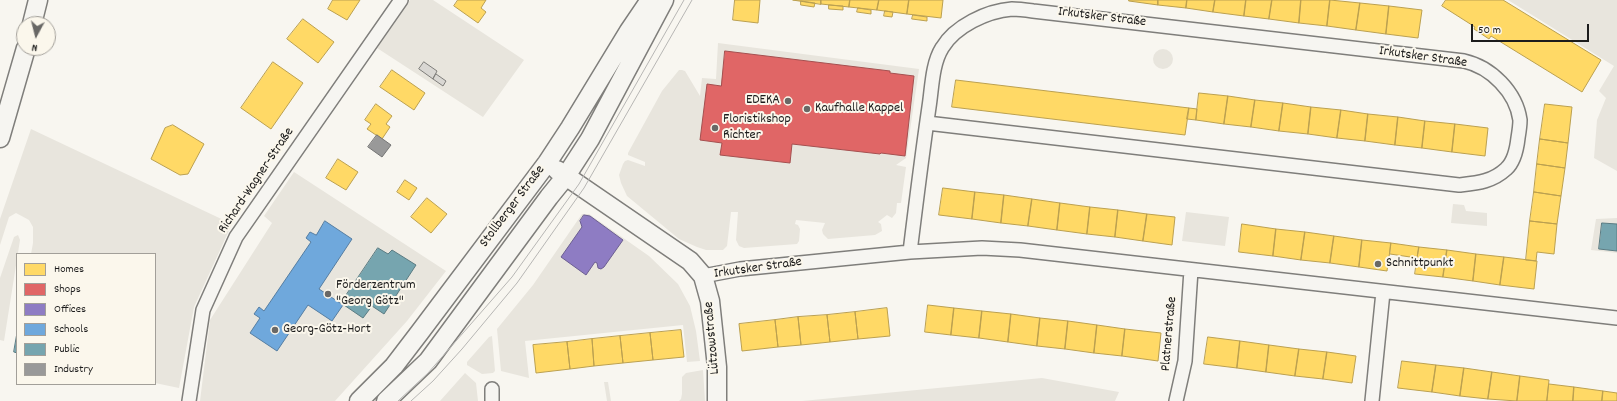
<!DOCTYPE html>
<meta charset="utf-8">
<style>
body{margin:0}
#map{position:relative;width:1617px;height:401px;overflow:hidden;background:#f8f6f0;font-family:Dekko,sans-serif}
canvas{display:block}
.legend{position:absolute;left:16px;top:253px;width:140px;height:132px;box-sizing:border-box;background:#fbf7ec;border:1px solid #a29f99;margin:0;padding:5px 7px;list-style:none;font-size:12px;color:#1c1c1c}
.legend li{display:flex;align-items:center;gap:8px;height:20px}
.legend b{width:20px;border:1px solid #a29f99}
.north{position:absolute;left:16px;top:16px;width:40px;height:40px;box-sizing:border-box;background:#fbf7ec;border:1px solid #a29f99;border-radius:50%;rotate:187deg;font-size:11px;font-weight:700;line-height:16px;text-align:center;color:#1c1c1c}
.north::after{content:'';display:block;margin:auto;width:14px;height:18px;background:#696866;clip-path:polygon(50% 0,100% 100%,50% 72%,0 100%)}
.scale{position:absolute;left:1471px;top:24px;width:118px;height:18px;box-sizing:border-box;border:2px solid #1c1c1c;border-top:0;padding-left:5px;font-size:12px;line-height:14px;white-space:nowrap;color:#1c1c1c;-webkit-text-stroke:3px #fbf7ec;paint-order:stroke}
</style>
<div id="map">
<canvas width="1617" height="401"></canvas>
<ul class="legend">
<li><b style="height:11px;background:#ffd966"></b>Homes</li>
<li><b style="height:11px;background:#e06666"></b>Shops</li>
<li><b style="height:11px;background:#8e7cc3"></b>Offices</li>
<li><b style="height:11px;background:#6fa8dc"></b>Schools</li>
<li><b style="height:11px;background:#76a5af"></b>Public</li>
<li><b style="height:11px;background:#999"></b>Industry</li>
</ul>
<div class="north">N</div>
<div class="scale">50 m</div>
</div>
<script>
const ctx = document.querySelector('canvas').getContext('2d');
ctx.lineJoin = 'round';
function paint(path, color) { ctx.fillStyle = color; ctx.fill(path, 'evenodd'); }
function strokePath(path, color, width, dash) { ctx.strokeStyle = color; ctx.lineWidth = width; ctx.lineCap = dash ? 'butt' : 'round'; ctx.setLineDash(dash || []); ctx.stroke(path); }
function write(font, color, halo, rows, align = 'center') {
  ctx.font = font + ' Dekko,sans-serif'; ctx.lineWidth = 4; ctx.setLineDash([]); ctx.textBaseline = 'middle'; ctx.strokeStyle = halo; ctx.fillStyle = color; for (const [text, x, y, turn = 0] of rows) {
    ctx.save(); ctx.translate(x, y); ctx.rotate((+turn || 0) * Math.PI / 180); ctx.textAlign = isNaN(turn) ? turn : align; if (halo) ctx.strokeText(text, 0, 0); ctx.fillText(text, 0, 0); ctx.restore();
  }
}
paint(new Path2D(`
 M410 0H433L524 60 483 117 377 48Z
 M1508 0H1617V171L1594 158 1597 120 1606 98 1599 91 1614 66Z
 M718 43 919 69 906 158 896 165 906 167 901 203H897L896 213 892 218 887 215 878 222 881 224 882 231 875 235 828 239 823 234 822 230 825 223 796 220 795 224 798 225 800 229 799 241 797 244 744 248 739 246 736 240 738 212H731L727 246 723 250H706L697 247 679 239 627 196 621 183 619 175 623 164 625 161 628 160 645 166V162L628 155V153L662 91 679 70H682L685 71 700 96 702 78 716 79Z
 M1153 59a10 10 0 1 1 20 0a10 10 0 1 1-20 0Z
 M31 129 232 224 194 307 179 388 155 383V254H31L33 243V227L29 220 16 213 9 217 0 245V219Z
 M294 172 446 271 407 321 335 401H200L210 320 272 223 264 216Z
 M1453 204 1464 205 1466 211 1487 213V226L1451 223Z
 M1186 212 1229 217 1225 246 1182 241Z
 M582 214H589L649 256 678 284 690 306 696 331 700 361 687 362 683 325 525 341 529 378 501 371 497 329 533 285Z
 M1617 218V253L1591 250 1596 219Z
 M18 235 20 240 4 341 0 340V278L14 237Z
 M492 336 495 371 493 373 482 374 467 365V362L489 337Z
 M703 370 705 401H679L681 399 682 394V377L686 373Z
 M465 373 476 383 478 401H440Z
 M1042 378 1119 392 1115 401H802Z
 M604 382H608L611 401H607Z`), '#e8e5dd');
const homes = new Path2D(`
 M333 0H360L347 20 328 9Z
 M458 0H486L481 8 486 12 478 23 454 6Z
 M735 0H760L758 23 733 20Z
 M793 0H821V4Z
 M821 0H850L849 7 821 4Z
 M850 0H879L877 10 849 7Z
 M879 0H909L907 14 877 10Z
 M909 0H943L941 18 907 14Z
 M1129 0H1158V5L1129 1Z
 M1158 0H1187L1186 8 1158 5Z
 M1187 0H1215L1213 12 1186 8Z
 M1215 0H1246L1244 16 1213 12Z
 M1246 0H1272L1269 19 1244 16Z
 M1272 0H1301L1299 23 1269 19Z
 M1301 0H1330L1327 26 1299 23Z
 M1330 0 1360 3 1356 30 1327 26Z
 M1446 0H1503L1601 60 1582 92 1491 36 1489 39 1474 29 1475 27 1442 6Z
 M801 1 815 3 814 7 801 5Z
 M1360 3 1389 6 1386 34 1356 30Z
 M829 5 843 6V10L829 9Z
 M1389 6 1422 10 1418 38 1386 34Z
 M858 8 871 10V14L857 12Z
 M885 11 893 12 892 17 884 16Z
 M913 15 927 17V21L912 19Z
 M303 19 334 42 318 63 287 39Z
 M273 62 303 83 271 129 241 108Z
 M392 70 425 93 414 110 380 87Z
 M956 80 1189 108 1185 135 952 107Z
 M1199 93 1228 96 1224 124 1196 120Z
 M1228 96 1255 100 1251 127 1224 124Z
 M1255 100 1283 103 1279 131 1251 127Z
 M1283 103 1311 107 1308 134 1279 131Z
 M376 104 392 116 386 124 390 127 382 139 367 129 371 124 365 120Z
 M1545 104 1572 107 1568 143 1540 139Z
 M1311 107 1341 110 1337 138 1308 134Z
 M1189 108 1197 109 1196 120 1187 119Z
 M1341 110 1368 114 1365 141 1337 138Z
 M1368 114 1398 117 1395 145 1365 141Z
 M1398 117 1425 121 1422 148 1395 145Z
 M1425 121 1455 124 1452 152 1422 148Z
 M1455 124 1488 128 1485 156 1452 152Z
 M173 125 204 144 188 174 180 175 151 159 165 128Z
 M1540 139 1568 143 1565 168 1537 164Z
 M338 159 358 172 346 190 326 178Z
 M1537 164 1565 168 1561 196 1534 192Z
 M405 180 417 188 409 200 397 192Z
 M943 188 975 192 972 219 939 215Z
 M975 192 1004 195 1001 223 972 219Z
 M1534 192 1561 196 1557 224 1530 221Z
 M1004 195 1032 199 1028 226 1001 223Z
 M427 198 447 214 431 233 411 217Z
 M1032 199 1060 203 1057 230 1028 226Z
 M1060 203 1090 207 1087 234 1057 230Z
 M1090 207 1118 210 1115 237 1087 234Z
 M1118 210 1147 214 1143 241 1115 237Z
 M1147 214 1175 217 1172 245 1143 241Z
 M1530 221 1557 224 1554 254 1537 252 1536 261 1526 260Z
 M1242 224 1276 229 1273 256 1239 252Z
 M1276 229 1305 232 1301 260 1273 256Z
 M1305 232 1334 236 1330 263 1301 260Z
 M1334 236 1362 240 1359 267 1330 263Z
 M1362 240 1391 243 1387 271 1359 267Z
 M1391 243 1419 247 1417 258 1390 254Z
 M1419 247 1447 250 1443 277 1415 274Z
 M1447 250 1476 254 1473 281 1443 277Z
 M1476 254 1504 257 1500 285 1473 281Z
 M1504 257 1537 261 1534 289 1500 285Z
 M928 305 954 308 951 335 925 332Z
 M887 308 890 336 858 339 855 312Z
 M954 308 982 311 979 338 951 335Z
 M982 311 1011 314 1008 342 979 338Z
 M855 312 858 339 830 342 827 315Z
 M1011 314 1040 318 1037 346 1008 342Z
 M827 315 830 342 801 345 798 317Z
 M798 317 801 345 778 347 775 320Z
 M1040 318 1068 321 1065 349 1037 346Z
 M775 320 778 347 742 351 739 324Z
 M1068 321 1097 325 1094 353 1065 349Z
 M1097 325 1125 329 1122 356 1094 353Z
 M1125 329 1161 333 1158 361 1122 356Z
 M681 330 684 357 653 360 650 333Z
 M650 333 653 360 623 363 620 336Z
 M620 336 623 363 594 366 592 339Z
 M1208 337 1240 341 1237 368 1204 364Z
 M592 339 594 366 570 369 567 342Z
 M1240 341 1269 345 1266 372 1237 368Z
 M567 342 570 369 536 373 533 345Z
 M1269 345 1299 349 1295 376 1266 372Z
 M1299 349 1327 352 1323 379 1295 376Z
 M1327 352 1356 356 1352 383 1323 379Z
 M1402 361 1436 365 1432 392 1398 388Z
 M1436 365 1464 368 1460 396 1432 392Z
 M1464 368 1492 372 1488 399 1460 396Z
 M1492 372 1520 376 1517 401 1488 399Z
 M1520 376 1549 380 1547 401H1517Z
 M1549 384 1574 387 1573 401H1547Z
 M1574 387 1603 391 1602 401H1573Z
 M1603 391 1617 393V401H1602Z`);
paint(homes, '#ffd966');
strokePath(homes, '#bba050', 1);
const shops = new Path2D(`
 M725 51 890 71V73L914 76 905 156 881 153 880 154 792 144 790 163 720 155 722 143 700 140 707 84 721 86Z`);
paint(shops, '#e06666');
strokePath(shops, '#a55050', 1);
const offices = new Path2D(`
 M584 215 590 216 623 240 604 267 601 269 598 268 597 263 595 262 586 275 561 257 582 227 580 221Z`);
paint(offices, '#8e7cc3');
strokePath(offices, '#6c5f91', 1);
const schools = new Path2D(`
 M325 221 352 239 319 289 343 305 332 321 308 305 277 351 250 333 260 318 254 314 259 307 264 311 311 242 306 238 310 232 316 235Z`);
paint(schools, '#6fa8dc');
strokePath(schools, '#567ea2', 1);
const public = new Path2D(`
 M1602 223 1617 224V251L1599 249Z
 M378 248 388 254 392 250 416 265 384 314 372 306 363 318 341 303Z
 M17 333V353L14 352Z`);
paint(public, '#76a5af');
strokePath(public, '#5b7c83', 1);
const industry = new Path2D(`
 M377 135 391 145 382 157 368 147Z`);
paint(industry, '#999');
strokePath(industry, '#747474', 1);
const building = new Path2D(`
 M424 62 437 71 433 79 419 69Z
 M436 74 446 81 443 86 433 79Z`);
paint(building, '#d9d7d3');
strokePath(building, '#7f7e7b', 1);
const street = new Path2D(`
 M910 252C916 203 922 155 929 107 932 88 932 64 942 48 955 26 987 11 1012 9 1018 9 1026 10 1033 11L1464 61C1491 67 1516 92 1520 120 1520 125 1519 132 1518 138 1517 147 1514 162 1506 169 1492 182 1477 183 1459 185L927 123
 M703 276 740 269 910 252 982 248 1020 250 1617 318
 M492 389V401
 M189 401 203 310 236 237 401 0
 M1176 401 1185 361 1191 270
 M1372 401 1383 292`);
const secondary = new Path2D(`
 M32 24 38 0
 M0 138 26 48
 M557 170 690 261 703 276 710 301 717 367V401
 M359 401 394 366 420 332 547 163 570 128 629 31 650 0
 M386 401 428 361 549 197 566 176 590 139 664 0`);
strokePath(street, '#7f7e7b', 16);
strokePath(secondary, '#7f7e7b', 21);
strokePath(street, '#f6f5f1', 13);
strokePath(secondary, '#f6f5f1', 18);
strokePath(new Path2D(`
 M398 401 428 373 512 277 579 184 684 0
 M411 401 433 381 462 349 517 283 584 188 692 0`), '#b7b6b4', 1);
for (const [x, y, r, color] of [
 [788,101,4,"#696866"],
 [807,109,4,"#696866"],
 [715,128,4,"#696866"],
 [1378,264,4,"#696866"],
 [328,294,4,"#696866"],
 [275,330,4,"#696866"]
]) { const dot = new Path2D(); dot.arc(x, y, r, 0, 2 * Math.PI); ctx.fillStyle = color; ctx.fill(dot); strokePath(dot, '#fbf7ec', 1.5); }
write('14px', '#1c1c1c', '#fbf7ec', [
 ["Irkutsker Straße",1102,18,7],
 ["Irkutsker Straße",1423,58,8],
 ["Richard-Wagner-Straße",257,181,-56],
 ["Stollberger Straße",513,207,-53],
 ["Irkutsker Straße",758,269,-8],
 ["Platnerstraße",1170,334,-85],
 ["Lützowstraße",713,338,-95]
]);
write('14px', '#1c1c1c', '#fbf7ec', [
 ["EDEKA",780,101,"right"],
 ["Kaufhalle Kappel",815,109],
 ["Floristikshop",723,120],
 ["Richter",723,136],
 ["Schnittpunkt",1386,264],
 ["Förderzentrum",336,286],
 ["\"Georg Götz\"",336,302],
 ["Georg-Götz-Hort",283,330]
], 'left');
</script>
